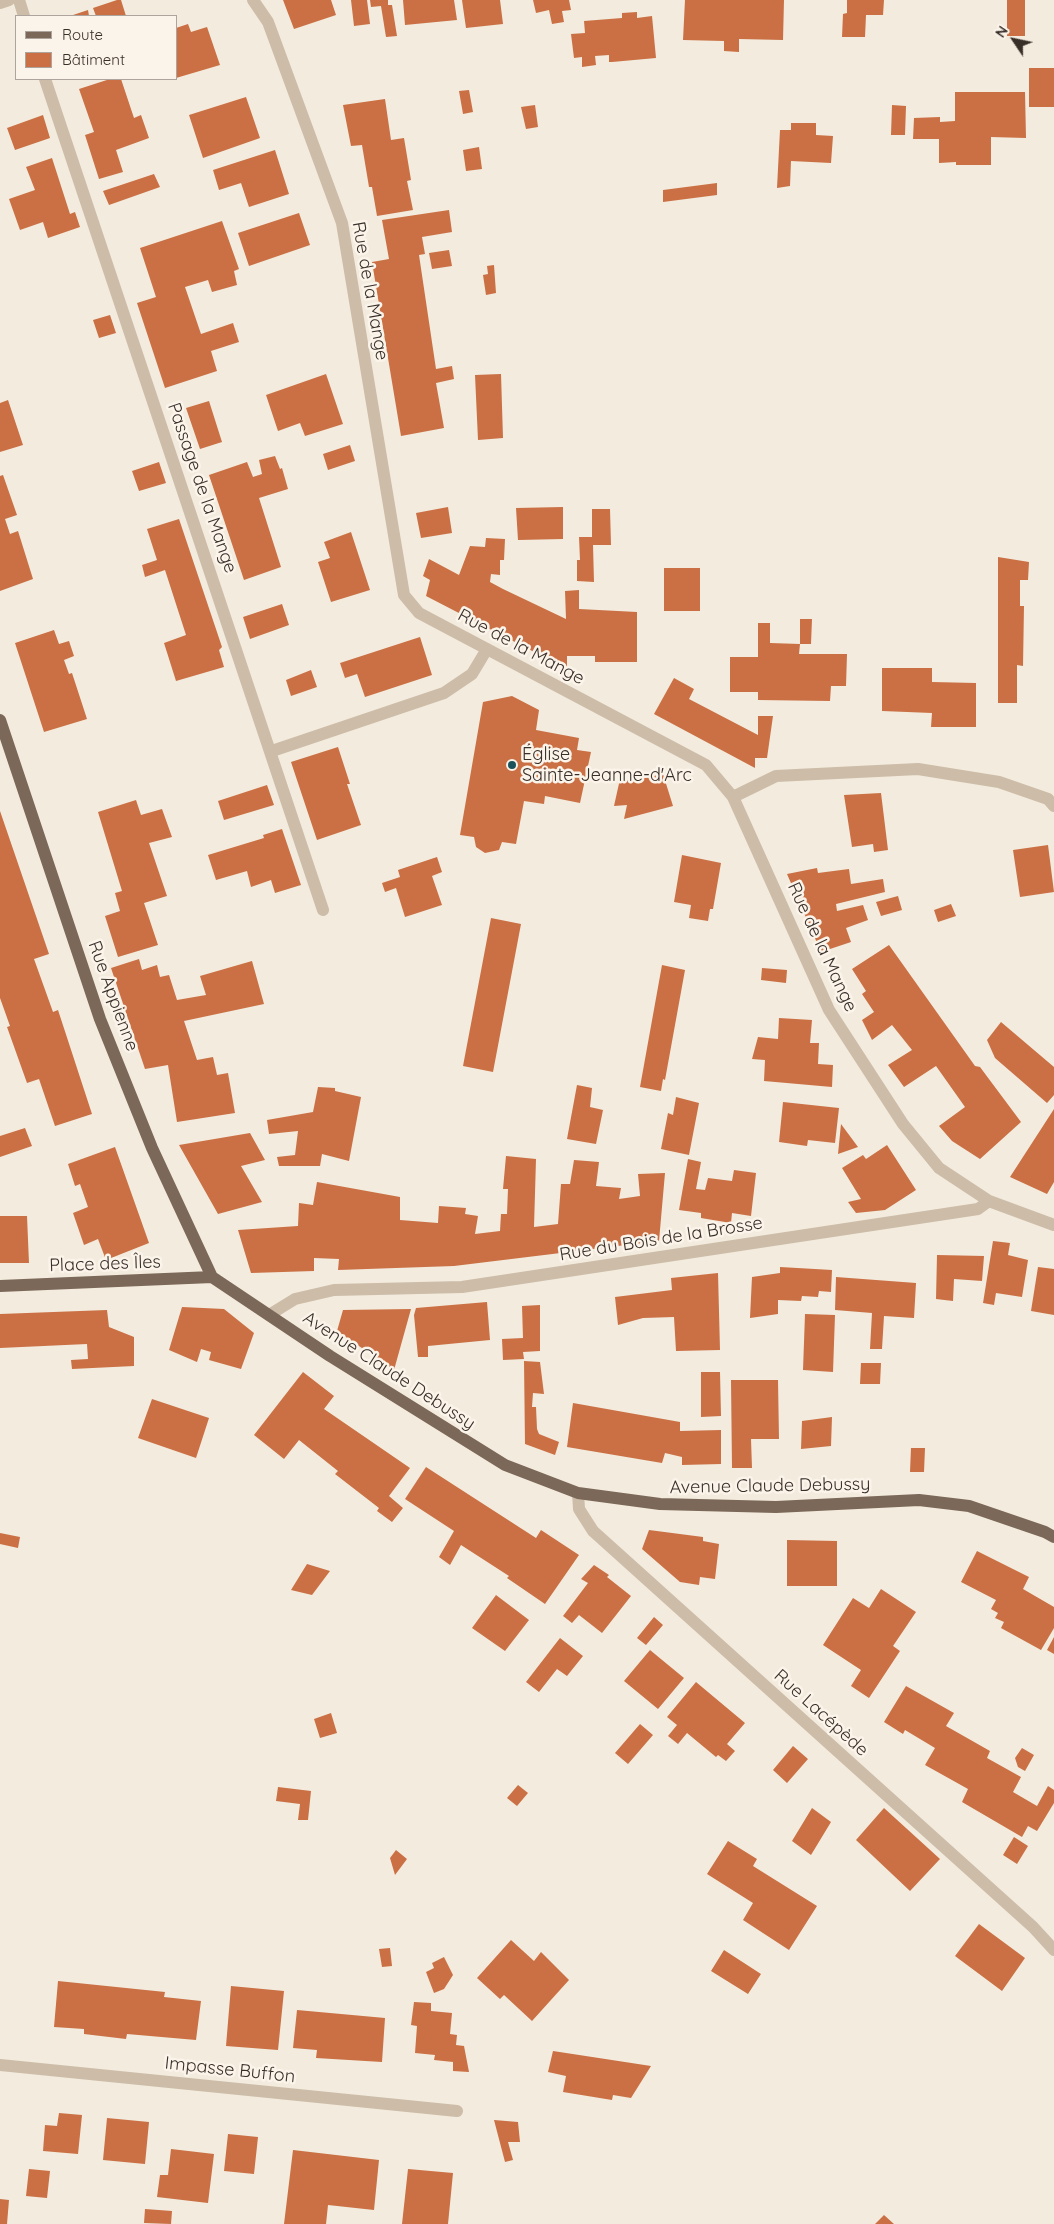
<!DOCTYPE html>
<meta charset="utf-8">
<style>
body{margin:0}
#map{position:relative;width:1054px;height:2224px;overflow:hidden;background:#f3ebdd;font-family:Quicksand,sans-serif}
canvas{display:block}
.legend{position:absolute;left:15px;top:15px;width:162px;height:65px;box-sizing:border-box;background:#fbf4ea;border:1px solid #ada59d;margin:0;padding:6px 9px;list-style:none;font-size:15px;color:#392f29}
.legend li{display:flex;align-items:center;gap:10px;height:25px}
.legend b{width:25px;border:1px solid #ada59d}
.north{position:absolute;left:989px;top:15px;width:50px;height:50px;-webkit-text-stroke:4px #fbf4ea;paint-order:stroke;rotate:304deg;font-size:14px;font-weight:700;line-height:20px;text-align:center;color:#392f29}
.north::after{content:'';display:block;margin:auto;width:18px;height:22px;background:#392f29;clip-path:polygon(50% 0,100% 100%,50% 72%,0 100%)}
</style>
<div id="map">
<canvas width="1054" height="2224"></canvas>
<ul class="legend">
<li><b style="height:6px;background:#7b6859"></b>Route</li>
<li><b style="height:14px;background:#ca7044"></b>Bâtiment</li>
</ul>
<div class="north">N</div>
</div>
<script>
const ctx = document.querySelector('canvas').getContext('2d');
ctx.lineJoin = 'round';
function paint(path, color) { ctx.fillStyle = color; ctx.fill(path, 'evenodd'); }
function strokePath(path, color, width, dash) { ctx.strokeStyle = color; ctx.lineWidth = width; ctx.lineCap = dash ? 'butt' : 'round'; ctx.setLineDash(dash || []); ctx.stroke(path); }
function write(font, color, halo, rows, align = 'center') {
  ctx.font = font + ' Quicksand,sans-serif'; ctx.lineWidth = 5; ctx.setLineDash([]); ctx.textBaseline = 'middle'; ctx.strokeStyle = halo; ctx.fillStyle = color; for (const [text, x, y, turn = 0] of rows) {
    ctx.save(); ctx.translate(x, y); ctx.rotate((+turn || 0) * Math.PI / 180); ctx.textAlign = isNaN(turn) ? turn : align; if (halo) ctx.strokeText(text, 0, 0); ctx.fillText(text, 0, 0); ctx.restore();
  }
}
paint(new Path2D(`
 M117 0H121L126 16H96L93 8Z
 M283 0H331L336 15 294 29Z
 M351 0H367L370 24 354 26Z
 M370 0H388V5H392L397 36 386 37 381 6 371 7Z
 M403 0H454L457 20 405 25Z
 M462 0H500L503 24 466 28Z
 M533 0H569L571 10 562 11 564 22 552 24 549 10 536 13Z
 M685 0H784L783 40 739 39V52L724 51V41L683 40Z
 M847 0H884L883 15H866L865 37H842L843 14 847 13Z
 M1007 0H1025V36H1007Z
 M88 10 89 16H70Z
 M637 12V18L652 16 656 58 612 62H609V55L595 56 596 65 582 67V57L574 58 571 34 585 33 584 21 622 18V13Z
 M188 24 191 32 207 27 220 65 176 78V28Z
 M1029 68H1054V107H1029Z
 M110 79H121L134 118 141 115 149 138 116 150 123 172 99 179 85 135 94 132 79 89Z
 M469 90 473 112 463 114 459 91Z
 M955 92H1025L1026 138 991 137V165H956V162L939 163V139H913L914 118 940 117V122L955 121Z
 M246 97 260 138 203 158 189 115Z
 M385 99 391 140 404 138 411 180 407 181 413 210 377 216 372 187H369L362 145 351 146 343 105Z
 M535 105 538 127 526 129 521 107Z
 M892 105 906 106 905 135H891Z
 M43 115 50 138 15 150 7 128Z
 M791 123H816V135L833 136 831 163 791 161 790 186 777 188 780 130H791Z
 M479 147 482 169 466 171 463 150Z
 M275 150 289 194 249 207 241 183 219 190 213 170Z
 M52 158 70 214 75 212 80 227 48 238 43 222 20 230 9 199 35 190 26 167Z
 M154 174 160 187 109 205 103 191Z
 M717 183V195L663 202V190Z
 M449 210 452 232 422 237 425 254 419 255 436 369 452 366 454 379 436 383 444 428 401 436 372 262 389 259 382 220Z
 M299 213 310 245 249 266 238 233Z
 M222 221 239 269 234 271 237 285 212 292 208 280 185 287 201 334 233 323 239 342 211 351 217 371 165 388 137 303 156 297 140 248Z
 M449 250 452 266 432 269 429 253Z
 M494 265 496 293 486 295 483 275 488 274 487 266Z
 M110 315 116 333 99 338 93 320Z
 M326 374 343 424 305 436 300 423 278 431 266 395Z
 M501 374 503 438 478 440 475 375Z
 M8 400 23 445 0 452V403Z
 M209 401 222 442 200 449 186 408Z
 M350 445 355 461 328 470 323 454Z
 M275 456 280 469 282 468 288 489 259 498 281 567 244 580 209 475 247 462 253 477 262 474 259 460Z
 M159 462 166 483 139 491 132 471Z
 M3 475 17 515 5 519 10 534 18 531 33 579 0 591V476Z
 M448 507 452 533 421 538 416 513Z
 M563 507V539L518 540 516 508Z
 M592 509H610L611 545H593L594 582 577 581V560H580L579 537H592Z
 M179 519 222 647 219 650 224 667 176 681 164 643 186 635 165 570 145 577 142 565 157 560 147 529Z
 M351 532 370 590 331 602 318 562 330 558 324 542Z
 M486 538 505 539 504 560H500V575L491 574 490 582 503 589 566 619 565 591 579 590V609L637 612V662H595V656H567V669L426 596 430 580 423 576 429 559 459 575 470 546 485 547Z
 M998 557 1029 562 1028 580H1020V606H1024L1023 666 1017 665V703H998Z
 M664 568H700V611H664Z
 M282 604 289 625 250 639 243 617Z
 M800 619H812L811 644H800Z
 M758 623H770V643L800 644 799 654H847L846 686H831L830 701 758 700V692H730V657H758Z
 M54 630 59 644 69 641 74 656 64 660 69 674 72 673 87 719 44 732 15 643Z
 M420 637 432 675 365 697 357 674 345 678 340 663Z
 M882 668H932V682L976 683V727H931L932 713 882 711Z
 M311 670 317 687 291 696 286 680Z
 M674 678 694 689 689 699 758 735V716H773L767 758H755V768L654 714Z
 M512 696 539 710 536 730 579 738 577 750 591 752 580 803 545 796 544 804 524 801 516 844 502 842 499 850 485 853 476 847 474 837 460 835 483 702Z
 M338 747 350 784H347L361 825 317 840 291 762Z
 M663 774 673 806 624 819 627 805 614 806 620 779 631 781Z
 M267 785 274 805 224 820 218 801Z
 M881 793 888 850 874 852 873 844 852 847 844 795Z
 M136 800 141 815 162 809 172 837 149 843 167 896 144 903 158 945 118 957 105 916 120 911 115 893 122 891 98 812Z
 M0 811 49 954 34 959 53 1012 58 1010 92 1114 55 1126 39 1079 27 1083 7 1027 10 1026 0 998Z
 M282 829 301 885 275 893 271 880 251 887 247 871 216 880 208 855 264 838 263 835Z
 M1048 845 1054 892 1020 897 1013 850Z
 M682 855 721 863 713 909H710L708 921 689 918 691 905 674 902Z
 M437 857 442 872 432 876 442 905 405 917 396 888 385 892 382 883 400 877 398 870Z
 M817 868 818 873 849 869 851 884 883 879 885 892 836 904 837 911 863 905 868 920 846 928 851 942 821 952 787 874Z
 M898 896 902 910 881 916 876 902Z
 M951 904 956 916 938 922 934 910Z
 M491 918 521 924 493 1072 463 1066Z
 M889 945 975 1066 980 1067 1021 1122 980 1159 952 1141 939 1126 965 1107 936 1066 904 1087 888 1065 912 1050 892 1025 872 1040 862 1020 874 1012 862 994 866 991 852 969Z
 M139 959 142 970 157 965 160 977 169 975 177 1000 206 995 200 976 252 961 264 1004 184 1021 197 1060 213 1057 217 1075 228 1073 235 1113 177 1122 168 1065 145 1069 111 968Z
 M662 965 685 970 665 1080 663 1079 661 1091 640 1087Z
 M762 968 787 970 786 983 761 980Z
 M779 1018 812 1020 810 1043H819L818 1064 833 1065 832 1087 764 1081 765 1060 752 1059 758 1037 778 1039Z
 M1001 1022 1054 1067V1095L1047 1103 995 1058 987 1040Z
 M577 1085 592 1088 590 1107 603 1110 596 1144 567 1139Z
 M318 1087 335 1088V1091L361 1097 349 1161 322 1154 320 1166H279L277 1157 295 1155 298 1131 269 1134 267 1120 313 1112Z
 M676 1097 699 1103 689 1155 661 1149 668 1113 673 1115Z
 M783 1102 839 1108 835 1143 808 1140 807 1146 779 1142Z
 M1054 1109V1182L1047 1194 1010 1177Z
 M841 1124 858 1147 838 1154Z
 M25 1128 32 1146 0 1157V1136Z
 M250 1133 265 1160 241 1166 262 1202 218 1214 179 1145Z
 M887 1145 916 1190 885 1210 856 1213 848 1202 861 1199 842 1168 863 1155 866 1159Z
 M115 1147 149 1243 106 1260 98 1239 84 1245 73 1213 88 1207 80 1184 75 1186 68 1164Z
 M506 1156 536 1159 534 1227 558 1224 561 1184H570L574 1160 599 1162 596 1186 621 1188 619 1199 640 1196 638 1174 665 1173 659 1241 454 1266 338 1270 339 1259 314 1258V1271L251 1273 238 1230 298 1226 299 1203 313 1205 317 1182 400 1197V1220L438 1223 439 1206 466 1208 465 1214 478 1216 475 1234 500 1231 501 1214H507L508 1189H503Z
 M688 1159 701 1162 696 1189 705 1190 708 1178 732 1181 734 1170 756 1173 751 1216 732 1213 731 1223 701 1218V1213L679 1210Z
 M0 1216H27L29 1263H0Z
 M993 1241 1010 1243 1008 1255 1028 1260 1022 1297 996 1293 994 1305 983 1303Z
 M937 1255 984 1256 982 1281 954 1279 953 1301 936 1299Z
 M780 1267 832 1270 831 1292 819 1291 818 1297 802 1296 801 1301 778 1300V1314L750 1318 752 1277 780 1273Z
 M1038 1267 1054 1269V1315L1031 1311Z
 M718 1273 720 1350 676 1351 674 1317 643 1318 618 1325 615 1297 672 1290 671 1278Z
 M836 1277 916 1283 914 1318 884 1316 882 1349H870L872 1313 835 1310Z
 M487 1302 490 1340 428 1346V1357H418L414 1315 416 1308Z
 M540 1305V1351L523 1352 524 1359 503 1360 502 1339 523 1338 522 1306Z
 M182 1307 224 1309 254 1333 241 1369 209 1360 211 1352 201 1349 197 1362 169 1350Z
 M411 1309 394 1370 337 1331 343 1310Z
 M107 1310 109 1327 134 1337V1366L72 1369 71 1360 88 1359 87 1344 0 1348V1314Z
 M805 1314 835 1315 833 1372 803 1370Z
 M524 1361 540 1362 544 1394 533 1393 532 1407H536L537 1429 539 1434 559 1442 555 1455 525 1444Z
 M861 1363H881L880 1384H860Z
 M303 1372 334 1396 324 1409 410 1468 389 1496 403 1508 392 1522 377 1511 379 1508 335 1474 338 1471 299 1440 284 1459 254 1435Z
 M701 1372H720L721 1416 701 1417Z
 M731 1380H778L779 1439H751L752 1468H732Z
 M152 1399 209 1418 196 1458 138 1438Z
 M573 1403 680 1422V1431L721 1430V1464L682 1465V1457L665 1453 662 1463 567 1447Z
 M832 1417 831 1446 801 1449 802 1421Z
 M911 1448H925L924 1472H910Z
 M426 1467 536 1538 541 1530 579 1555 545 1604 507 1578 509 1576 461 1545 450 1565 439 1557 454 1531 405 1499Z
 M649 1530 703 1537V1541L719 1544 715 1579 700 1577 699 1585 680 1582 642 1549Z
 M0 1533 20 1537 18 1548 0 1544Z
 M787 1540 837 1541V1586H787Z
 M977 1551 1029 1577 1023 1589 1054 1607V1628L1041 1650 1001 1628 1004 1622 995 1618 998 1613 991 1609 996 1600 961 1582Z
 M307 1564 330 1571 312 1595 291 1590Z
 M594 1565 609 1575 607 1577 631 1596 602 1633 579 1615 572 1623 563 1616 588 1583 581 1579Z
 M881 1589 916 1612 893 1646 900 1651 869 1698 851 1686 861 1670 823 1645 853 1598 869 1608Z
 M496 1595 529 1620 505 1651 472 1628Z
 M654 1617 663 1625 646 1645 637 1638Z
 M1054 1637V1654L1047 1650Z
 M560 1638 583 1656 567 1676 557 1669 539 1692 526 1682Z
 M650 1650 684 1678 658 1709 624 1681Z
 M696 1682 745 1723 727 1744 735 1751 726 1761 718 1755 716 1757 687 1733 678 1744 668 1736 677 1725 667 1717Z
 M906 1686 954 1713 946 1726 990 1751 987 1758 1021 1777 1013 1792 1037 1806 1048 1786 1054 1790V1803L1037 1831 1028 1826 1022 1837 962 1802 968 1789 925 1765 935 1748 905 1730 903 1734 884 1722Z
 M331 1713 337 1733 320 1738 314 1719Z
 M640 1724 653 1735 628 1764 615 1753Z
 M793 1746 808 1759 787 1783 773 1770Z
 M1022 1748 1034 1755 1025 1771 1018 1767 1015 1758Z
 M518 1785 528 1793 517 1806 507 1798Z
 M278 1787 311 1791 308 1820H298L300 1804 276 1801Z
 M812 1808 831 1822 811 1855 792 1841Z
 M884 1808 940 1859 910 1891 856 1840Z
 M1014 1837 1028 1846 1017 1864 1003 1855Z
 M728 1841 757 1859 753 1866 817 1906 789 1950 743 1920 753 1903 707 1874Z
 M396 1850 407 1859 395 1875 390 1858Z
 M979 1924 1025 1958 1002 1991 955 1956Z
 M511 1940 534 1961 541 1952 569 1980 532 2021 504 1995 500 1999 477 1978Z
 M390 1948 392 1966 382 1967 379 1949Z
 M724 1950 761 1974 748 1994 711 1971Z
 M444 1957 453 1975 444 1989 434 1993 426 1972 434 1968 432 1963Z
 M58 1981 165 1992 164 1997 201 2001 196 2040 127 2034 126 2039 84 2034V2029L54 2027Z
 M231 1986 284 1991 278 2050 226 2046Z
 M414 2002 431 2003V2011L452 2013 450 2034 457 2035 456 2045 464 2046 469 2072 453 2071V2062L434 2060 435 2055 415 2053 417 2026 411 2025Z
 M297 2010 385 2018 382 2062 316 2058 317 2050 293 2048Z
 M553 2051 651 2066 631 2098 613 2095 612 2100 563 2092 566 2076 548 2072Z
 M59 2113 82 2115 78 2154 43 2151 45 2125 57 2126Z
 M107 2118 149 2122 145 2164 103 2160Z
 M494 2120 518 2122 520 2142H508L513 2160 505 2162Z
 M228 2134 258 2137 254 2174 224 2171Z
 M171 2149 214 2154 208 2203 157 2197 160 2175H168Z
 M293 2150 379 2160 374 2210 328 2205 326 2224H284Z
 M29 2169 50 2171 47 2198 26 2196Z
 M408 2169 453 2173 448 2224H402Z
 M0 2199 9 2200 7 2224H0Z
 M145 2209 172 2211 171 2224 144 2223Z
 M884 2215 894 2224H875Z`), '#ca7044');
strokePath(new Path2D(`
 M19 0 24 16
 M253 0 268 22 342 223 404 595 419 613 706 765 733 797 829 1010 903 1124 939 1168 989 1201
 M0 3 9 0
 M45 79 323 910
 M272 751 444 693 472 674 487 649
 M733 797 776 776 918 769 999 782 1048 799 1054 806
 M269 1315 295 1299 334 1290 462 1287 978 1209 989 1201 1054 1225
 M578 1493 579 1509 593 1531 1033 1927 1054 1950
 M0 2065 457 2111`), '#ccbca8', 12);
strokePath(new Path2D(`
 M0 720 100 1019 152 1148 212 1277
 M212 1277 330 1356 505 1465 578 1493 660 1504 776 1507 919 1500 969 1506 1045 1532 1054 1537
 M0 1286 212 1277`), '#7b6859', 12);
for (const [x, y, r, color] of [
 [512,765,5,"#1c525c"]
]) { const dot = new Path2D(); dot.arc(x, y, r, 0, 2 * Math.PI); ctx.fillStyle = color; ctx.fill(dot); strokePath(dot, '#fbf4ea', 2); }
write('18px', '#392f29', '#fbf4ea', [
 ["Rue de la Mange",370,291,80],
 ["Passage de la Mange",202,488,71],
 ["Rue de la Mange",521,647,28],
 ["Rue de la Mange",822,947,65],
 ["Rue Appienne",113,996,70],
 ["Rue du Bois de la Brosse",661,1239,-9],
 ["Place des Îles",105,1264,-2],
 ["Avenue Claude Debussy",389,1371,33],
 ["Avenue Claude Debussy",770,1486,-1],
 ["Rue Lacépède",821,1713,42],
 ["Impasse Buffon",230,2070,6]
]);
write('18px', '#392f29', '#fbf4ea', [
 ["Église",522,755],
 ["Sainte-Jeanne-d'Arc",522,776]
], 'left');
</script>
